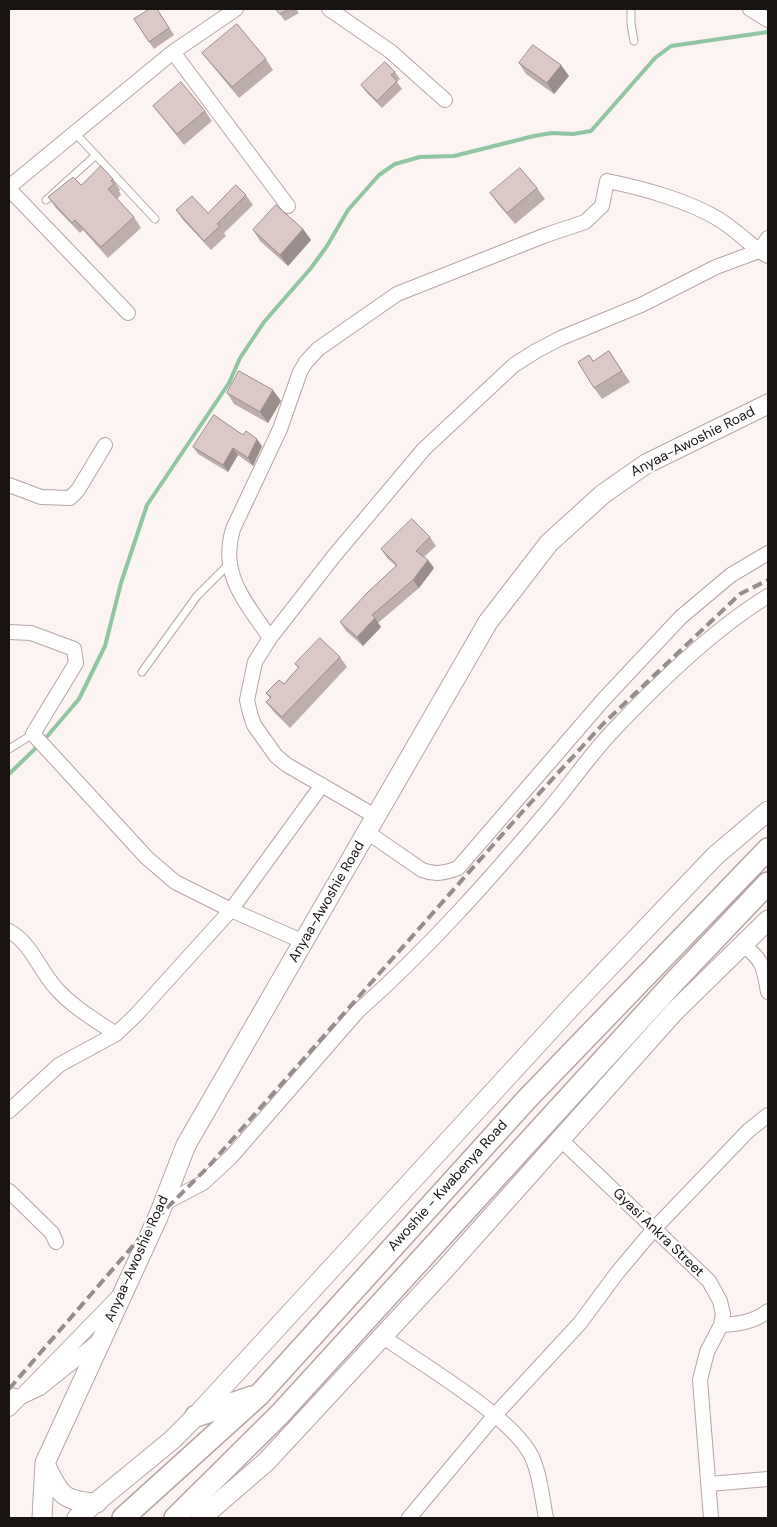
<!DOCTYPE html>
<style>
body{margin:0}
#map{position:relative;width:777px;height:1527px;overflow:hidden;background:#fcf4f3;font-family:"DM Sans",sans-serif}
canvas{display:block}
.frame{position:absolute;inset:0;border:10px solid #191312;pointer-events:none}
</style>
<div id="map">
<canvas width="777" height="1527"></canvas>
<div class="frame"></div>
</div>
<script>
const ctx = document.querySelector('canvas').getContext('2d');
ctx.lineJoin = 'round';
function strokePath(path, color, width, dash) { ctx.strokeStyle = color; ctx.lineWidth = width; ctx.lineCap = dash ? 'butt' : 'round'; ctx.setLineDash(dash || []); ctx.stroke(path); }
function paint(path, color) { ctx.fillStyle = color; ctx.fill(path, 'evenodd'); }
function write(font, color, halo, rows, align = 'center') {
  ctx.font = font + ' "DM Sans",sans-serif'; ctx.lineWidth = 4.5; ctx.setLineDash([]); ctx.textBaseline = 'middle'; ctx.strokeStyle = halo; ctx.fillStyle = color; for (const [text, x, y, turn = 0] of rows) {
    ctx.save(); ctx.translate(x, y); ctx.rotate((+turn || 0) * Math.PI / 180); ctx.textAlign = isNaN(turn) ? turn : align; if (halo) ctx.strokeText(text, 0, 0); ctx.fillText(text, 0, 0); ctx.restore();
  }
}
strokePath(new Path2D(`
 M44 740 79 699 105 646 121 583 147 505 229 383 240 358 264 322 311 268 327 246 348 210 379 175 395 164 420 157 454 156 534 136 552 133 573 134 591 131 655 58 671 46 768 32
 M9 774 39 745`), '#91c6a3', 4);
const lane = new Path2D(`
 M631 9V24L634 41
 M75 133 155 219
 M46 200 96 155
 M142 672 197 596 229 564
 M9 749 33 734`);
const street = new Path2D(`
 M329 9 390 51 445 100
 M750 9 768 20
 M173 52 288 206
 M9 187 173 52 236 9
 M9 189 128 313
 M9 485 41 497 70 498 78 490 105 445
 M9 632 31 633 74 649 76 663 33 734 147 858 175 882 231 910 304 942
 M270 638C246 602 219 575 233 529L280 429 300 372 306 362 318 349 397 294 546 235 585 222 602 206 607 181C643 188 689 201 720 220 734 229 747 241 759 251L768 238
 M375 816 287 765 276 756 254 725 250 713 247 700 255 662 270 638 334 556 424 449 514 365 536 351 561 338 641 305 716 267 759 251 768 256
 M367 832 422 870C435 875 445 873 458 868L604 699 681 617 731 575 768 553
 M9 931C31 943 39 969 55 987 71 1006 95 1020 116 1034
 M743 945C763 960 764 967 768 992
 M9 1111 59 1065 116 1034 136 1015 231 910 322 785
 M560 1139 709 1281 720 1301 723 1314 721 1325 707 1352 700 1380 711 1518
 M9 1191 52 1233 56 1242
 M163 1204 203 1183 231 1157 358 1011C428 949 490 879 550 808 570 784 588 758 609 735 653 688 714 629 768 596
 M721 1325C739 1324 754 1322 768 1311
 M382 1336C421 1364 510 1415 531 1455 540 1473 542 1498 546 1518
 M9 1395 21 1397 40 1388 100 1340
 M9 1409 118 1297
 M709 1484 768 1479
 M409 1518 495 1415 580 1323 617 1273 654 1229 748 1131 768 1115`);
const secondary = new Path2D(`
 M46 1466C60 1496 64 1501 97 1503
 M42 1518 45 1463 158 1217 186 1145 488 622 549 543 603 494 646 464 768 404
 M77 1518 172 1440 196 1416 574 1004 715 856 768 811
 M201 1518 266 1462 445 1269 674 1012 768 920`);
const primary = new Path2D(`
 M196 1416 252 1397
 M123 1518 259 1395 527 1099 768 849
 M175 1518 280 1414 675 981 768 883`);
strokePath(lane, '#b7a5a3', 9);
strokePath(street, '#b7a5a3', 16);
strokePath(secondary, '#b7a5a3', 21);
strokePath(primary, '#b7a5a3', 24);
strokePath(lane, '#fff', 7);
strokePath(street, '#fff', 14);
strokePath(secondary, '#fff', 19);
strokePath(primary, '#fff', 21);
strokePath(new Path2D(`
 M9 1389 158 1217 208 1167 524 810 603 724 740 594 768 580`), '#948d8c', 4, [10, 5]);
paint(new Path2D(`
 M157 9 174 35 154 49 134 19Z
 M276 9H296L299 13 285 21Z
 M202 53 266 59 273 70 239 98 210 63Z
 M519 63 569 76 554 94 526 74Z
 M395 72 400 79 397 82 402 89 382 108 366 92 361 85Z
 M153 106 205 111 212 121 184 145 161 116Z
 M113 179 120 190 119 191 121 195 117 199 134 217 141 228 108 258 83 230 80 233 56 208 48 197 81 185Z
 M537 188 545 199 515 224 498 204 490 193Z
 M246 195 253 205 224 233 226 236 211 250 183 220 176 210 208 213Z
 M303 229 311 240 288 266 260 241 253 230Z
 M609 351 630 382 602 399 594 388 593 361Z
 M227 393 281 401 268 423 234 404Z
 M262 446 253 466 238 455 228 472 198 454 193 447Z
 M430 537 436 546 424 557 428 560 434 568 419 588 378 623 381 627 363 646 346 631 340 622 396 566 387 558 381 549Z
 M340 657 347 667 290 728 274 712 266 702 270 698 266 693 284 684 298 668 295 664Z`), '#bdadab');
paint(new Path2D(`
 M561 65 569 76 554 94 547 83Z
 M303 229 311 240 288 266 280 255Z
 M273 390 281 401 268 423 260 412Z
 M257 439 262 446 253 466 248 458Z
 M233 448 238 455 228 472 223 465Z
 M428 560 434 568 419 588 413 580Z
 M375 618 381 627 363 646 357 637Z`), '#9a8d8b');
const building = new Path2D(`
 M150 9H157L169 28 149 42 134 19Z
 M276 9H289L280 14Z
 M237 24 266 59 232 87 202 53Z
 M533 45 561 65 547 83 519 63Z
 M385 62 395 72 391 75 397 81 377 101 361 85Z
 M181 82 205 111 177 134 153 106Z
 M101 166 113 179 111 181 114 184 108 189 134 217 101 247 75 220 72 223 48 197 73 177 81 185Z
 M520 168 537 188 507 213 490 193Z
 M236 185 246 195 217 224 220 226 204 241 176 210 192 196 208 213Z
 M276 205 303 229 280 255 253 230Z
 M609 351 622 371 594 388 578 362 589 355 593 361Z
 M239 371 273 390 260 412 227 393Z
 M214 415 243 435 246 431 257 439 248 458 233 448 223 465 193 447Z
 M412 519 430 537 416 551 428 560 413 580 372 615 375 618 357 637 340 622 367 593 397 565 381 549Z
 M320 638 340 657 282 717 266 702 271 697 266 693 279 680 284 684 299 667 295 664Z`);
paint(building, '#dcc9c7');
strokePath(building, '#9a8d8b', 1);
write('14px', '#191312', '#fff', [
 ["Anyaa-Awoshie Road",693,442,-27],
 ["Anyaa-Awoshie Road",327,902,-60],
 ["Awoshie - Kwabenya Road",448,1186,-48],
 ["Gyasi Ankra Street",658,1233,44],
 ["Anyaa-Awoshie Road",137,1259,-66]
]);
</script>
